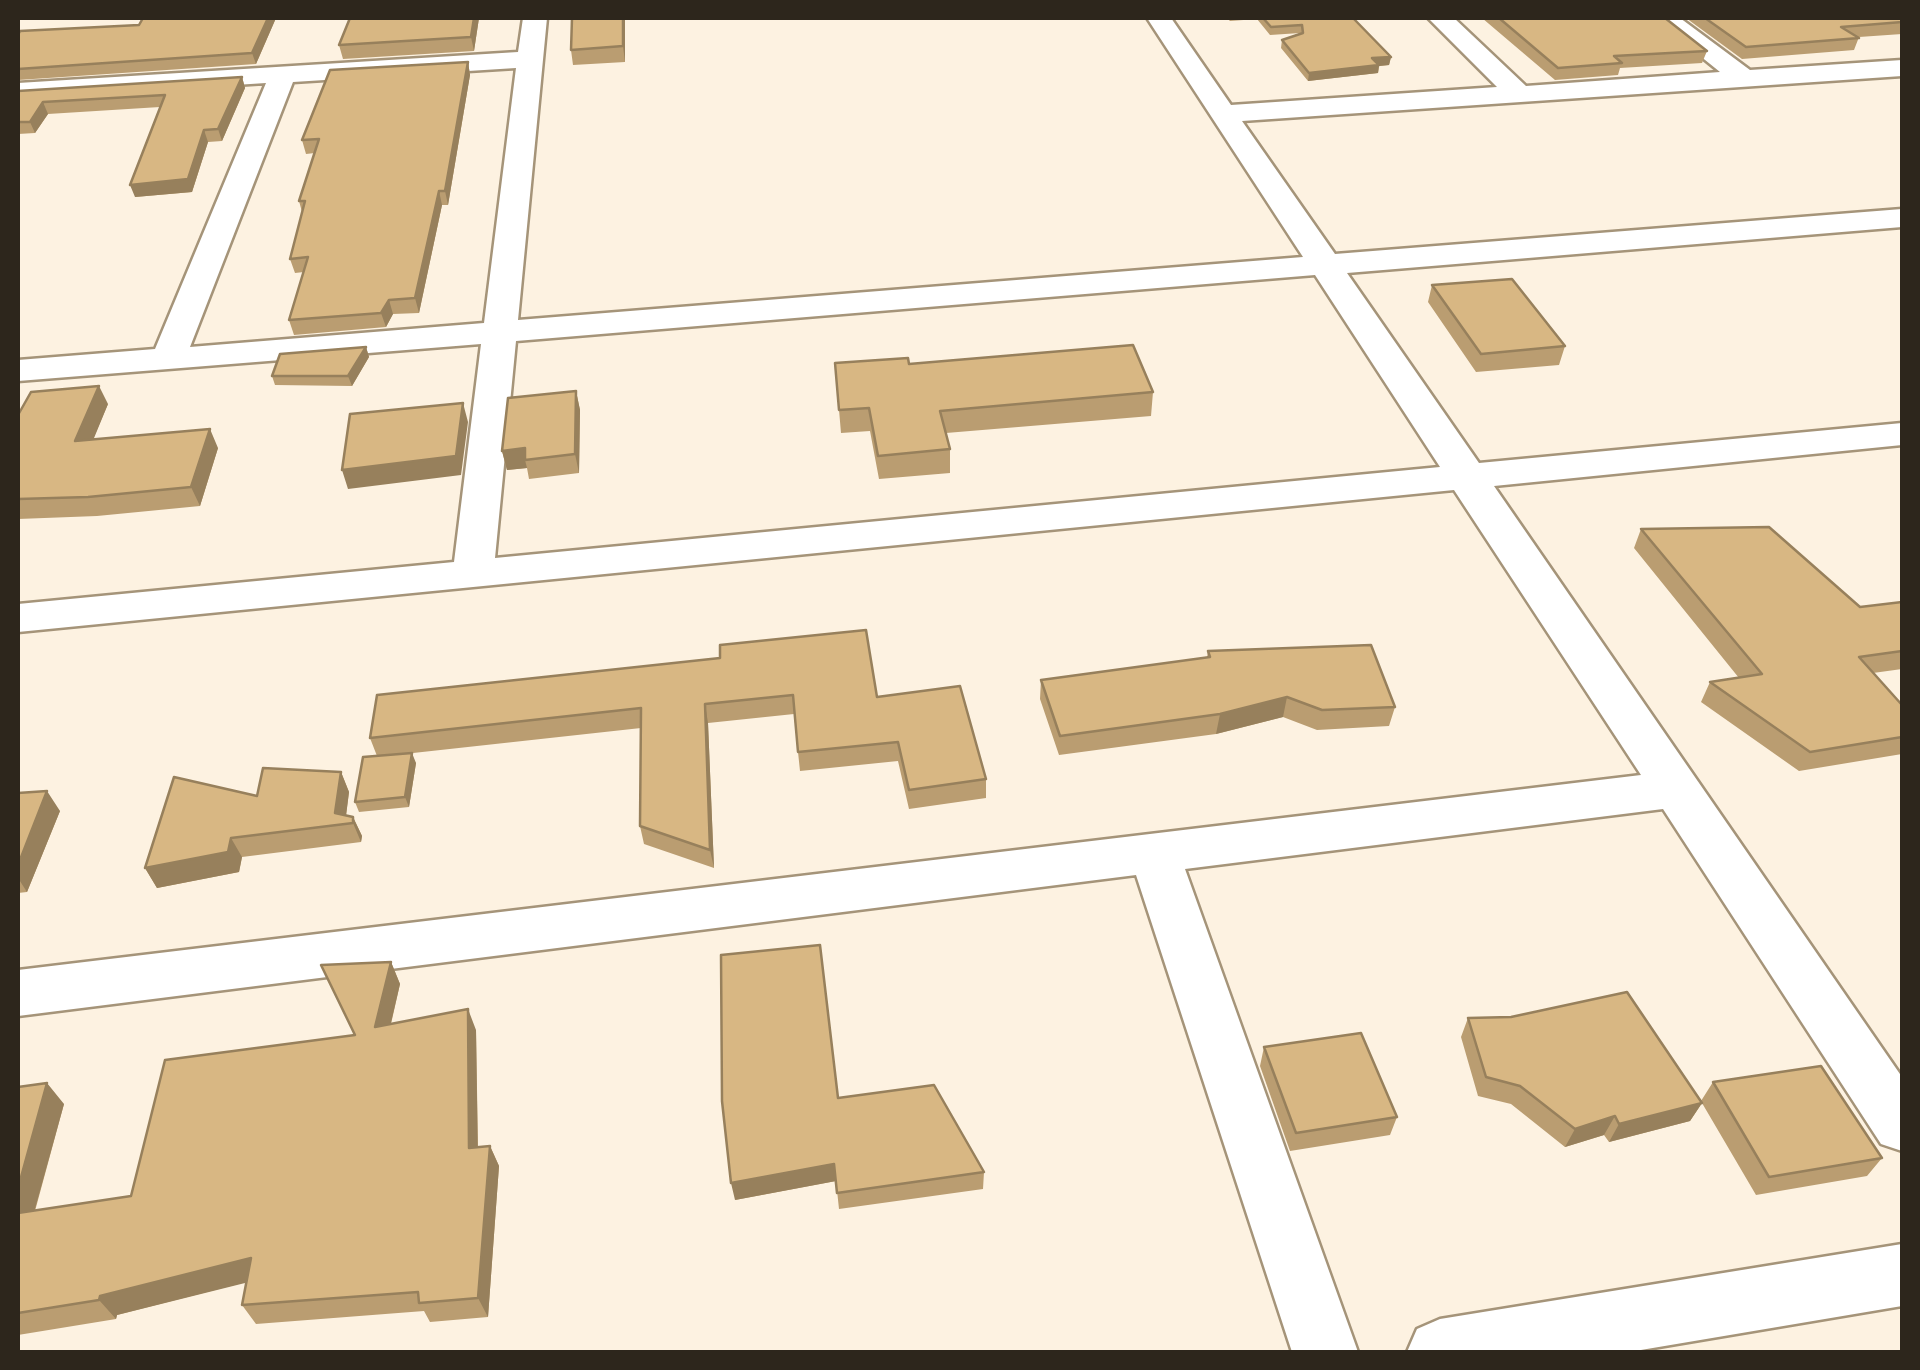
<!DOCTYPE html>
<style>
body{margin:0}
#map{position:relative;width:1920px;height:1370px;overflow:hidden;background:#fdf2e1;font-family:"DejaVu Sans",sans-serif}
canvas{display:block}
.frame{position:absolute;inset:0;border:20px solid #2d261c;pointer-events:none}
</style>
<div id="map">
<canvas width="1920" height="1370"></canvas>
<div class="frame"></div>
</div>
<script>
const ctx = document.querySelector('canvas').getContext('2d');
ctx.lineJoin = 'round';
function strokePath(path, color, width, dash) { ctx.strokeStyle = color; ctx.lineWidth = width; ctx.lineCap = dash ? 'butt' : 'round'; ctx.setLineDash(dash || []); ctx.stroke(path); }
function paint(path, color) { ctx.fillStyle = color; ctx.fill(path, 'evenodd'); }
const minor = new Path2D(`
 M523 18H547L518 320 1303 257 1147 18H1171L1231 105 1497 87 1428 18H1454L1526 86 1720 72 1653 18H1680L1750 70 1902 60V76L1242 121 1335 254 1902 209V227L1347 273 1479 463 1902 423V445L1494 486 1902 1077V1151L1881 1144 1663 809 1185 869 1358 1352H1292L1136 875 18 1016V970L1641 775 1454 490 18 632V604L454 562 481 344 18 381V360L155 349 266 83 18 99V83L518 52ZM516 68 484 323 190 347 293 82ZM1315 275 1440 467 495 558 516 341Z
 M1902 1244V1306L1629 1352H1407L1417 1329 1440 1319Z`);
strokePath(minor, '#a59479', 5);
paint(minor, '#fff');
paint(new Path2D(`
 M276 18 256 64 18 80V35L139 25Z
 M350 18H479L474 51 343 59 339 45Z
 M572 18H625V62L573 65 571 50Z
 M1227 18H1353L1391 57 1389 65 1379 66 1378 73 1308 81 1281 48 1282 40 1300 33 1270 35 1257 19 1230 21Z
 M1482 18H1665L1707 51 1702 63 1620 68 1618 75 1555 80Z
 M1686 18H1902V34L1859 37 1854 50 1742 59Z
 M468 62 470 75 448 205H442L419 313 393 314 386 327 294 335 289 320 304 272 295 273 290 259 302 212 299 201 315 153 306 154 302 140Z
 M242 77 245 88 222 141 208 142 192 192 135 197 160 107 48 114 35 133 18 134V91Z
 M1432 285 1565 346 1559 365 1476 372 1428 302Z
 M366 347 369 357 352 386 275 385 272 376Z
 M835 363 909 364 1153 392 1151 416 946 433 950 449V473L879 479 870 431 841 433Z
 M576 391 580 410 579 473 529 479 527 468 507 470 502 451Z
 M108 404 93 439 218 448 200 506 97 516 18 519V415Z
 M1641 529 1860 607 1902 602V669L1873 673 1902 705V754L1799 771 1701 702 1710 682 1739 678 1634 548Z
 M1208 651 1395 707 1389 726 1317 730 1283 717 1216 734 1059 755 1040 699 1041 680 1207 658Z
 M720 658 877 697 986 779V798L909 809 898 761 800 771 794 714 708 723 714 868 644 844 640 826 641 728 404 754 416 763 409 807 359 812 355 802 377 756 370 738Z
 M341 772 349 792 346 815 353 817 362 836 361 842 242 857 239 872 157 888 145 868 257 796Z
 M18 793 60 811 27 892 18 893Z
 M391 962 400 984 391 1024 476 1030 478 1147 490 1146 499 1166 488 1317 430 1322 424 1311 256 1324 242 1305 246 1282 117 1315 116 1319 18 1335V1087L64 1104 35 1211 131 1196 355 1035Z
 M1468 1018 1701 1101 1713 1082 1882 1158 1867 1176 1756 1195 1702 1103 1690 1121 1609 1142 1604 1135 1565 1147 1511 1104 1478 1096 1461 1037Z
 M1264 1047 1397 1117 1390 1135 1290 1151 1260 1066Z
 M838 1098 984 1172 983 1189 839 1209 836 1181 735 1200Z`), '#ba9d71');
paint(new Path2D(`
 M268 18H276L256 64 252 53Z
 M474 18H479L474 51 471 37Z
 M623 18H625V62L623 46Z
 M1391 57 1389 65 1379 66 1378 73 1308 81 1309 73 1372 58Z
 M468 62 470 75 448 205 445 191Z
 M242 77 245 88 222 141 218 129Z
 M43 102 48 114 35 133 30 122Z
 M204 130 208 142 192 192 135 197 130 185Z
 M439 191 442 205 419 313 415 298Z
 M389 300 393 314 386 327 381 313Z
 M366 347 369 357 352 386 348 376Z
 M99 386 108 404 85 460 75 441Z
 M576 391 580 410 579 473 575 454Z
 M463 403 468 422 461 475 348 489 342 470Z
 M210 429 218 448 200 506 191 487Z
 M525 448V460L527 468 507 470 502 451Z
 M1287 697 1283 717 1216 734 1220 714Z
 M705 704 708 723 714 868 710 850Z
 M412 753 416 763 409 807 405 797Z
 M341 772 349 792 345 824 335 813Z
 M47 791 60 811 27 892 18 878V865Z
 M353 817 362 836 361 842 353 823Z
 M231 838 242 857 239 872 157 888 145 868Z
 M391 962 400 984 385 1048 375 1027Z
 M468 1009 476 1030 478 1168 469 1148Z
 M47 1083 64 1104 28 1234 18 1223V1188Z
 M1702 1103 1690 1121 1609 1142 1619 1124Z
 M1615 1116 1604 1135 1565 1147 1575 1129Z
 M490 1146 499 1166 488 1317 478 1298Z
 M834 1164 836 1181 735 1200 731 1183Z
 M251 1258 265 1278 117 1315 116 1319 99 1300 100 1296Z`), '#97805c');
const building = new Path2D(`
 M143 18H268L252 53 18 69V35L20 31 139 25Z
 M350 18H474L471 37 339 45Z
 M572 18H623V46L571 50Z
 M1263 18H1353L1391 57 1372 58 1379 65 1309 73 1282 40 1303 33 1302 25 1271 27Z
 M1499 18H1665L1707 51 1614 56 1622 63 1558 68Z
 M1705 18H1902V22L1841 27 1859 38 1746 47Z
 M468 62 445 191H439L415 298 389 300 381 313 289 320 308 257 290 259 305 201H299L319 139 302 140 330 70Z
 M242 77 218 129 204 130 188 179 130 185 165 95 43 102 30 122H18V91Z
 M1512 279 1565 346 1481 354 1432 285Z
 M1133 345 1153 392 940 411 950 449 878 456 869 408 839 410 835 363 908 358 909 364Z
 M366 347 348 376H272L280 354Z
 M99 386 75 441 210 429 191 487 88 497 18 499V415L31 392Z
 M576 391 575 454 525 460V448L502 451 508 398Z
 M463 403 456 456 342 470 350 414Z
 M1769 527 1860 607 1902 602V651L1859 657 1902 705V737L1810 752 1710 682 1762 674 1641 529Z
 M866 630 877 697 960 686 986 779 909 790 898 742 798 752 793 695 705 704 710 850 640 826 641 708 370 738 377 695 720 658V645Z
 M1371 645 1395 707 1322 710 1287 697 1220 714 1060 736 1041 680 1210 657 1208 651Z
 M412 753 405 797 355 802 363 757Z
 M263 768 341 772 335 813 353 817V823L231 838 228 852 145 868 174 777 257 796Z
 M47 791 18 865V793Z
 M820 945 838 1098 934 1085 984 1172 837 1193 834 1164 731 1183 722 1101 721 955Z
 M391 962 375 1027 468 1009 469 1148 490 1146 478 1298 419 1303 418 1292 242 1305 251 1258 100 1296 99 1300 18 1313V1213L131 1196 165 1060 355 1035 321 965Z
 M1627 992 1702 1103 1619 1124 1615 1116 1575 1129 1520 1086 1486 1077 1468 1018 1511 1017Z
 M1361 1033 1397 1117 1296 1133 1264 1047Z
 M1821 1066 1882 1158 1769 1177 1713 1082Z
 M47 1083 18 1188V1087Z`);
paint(building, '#d8b783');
strokePath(building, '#97805c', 2.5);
</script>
